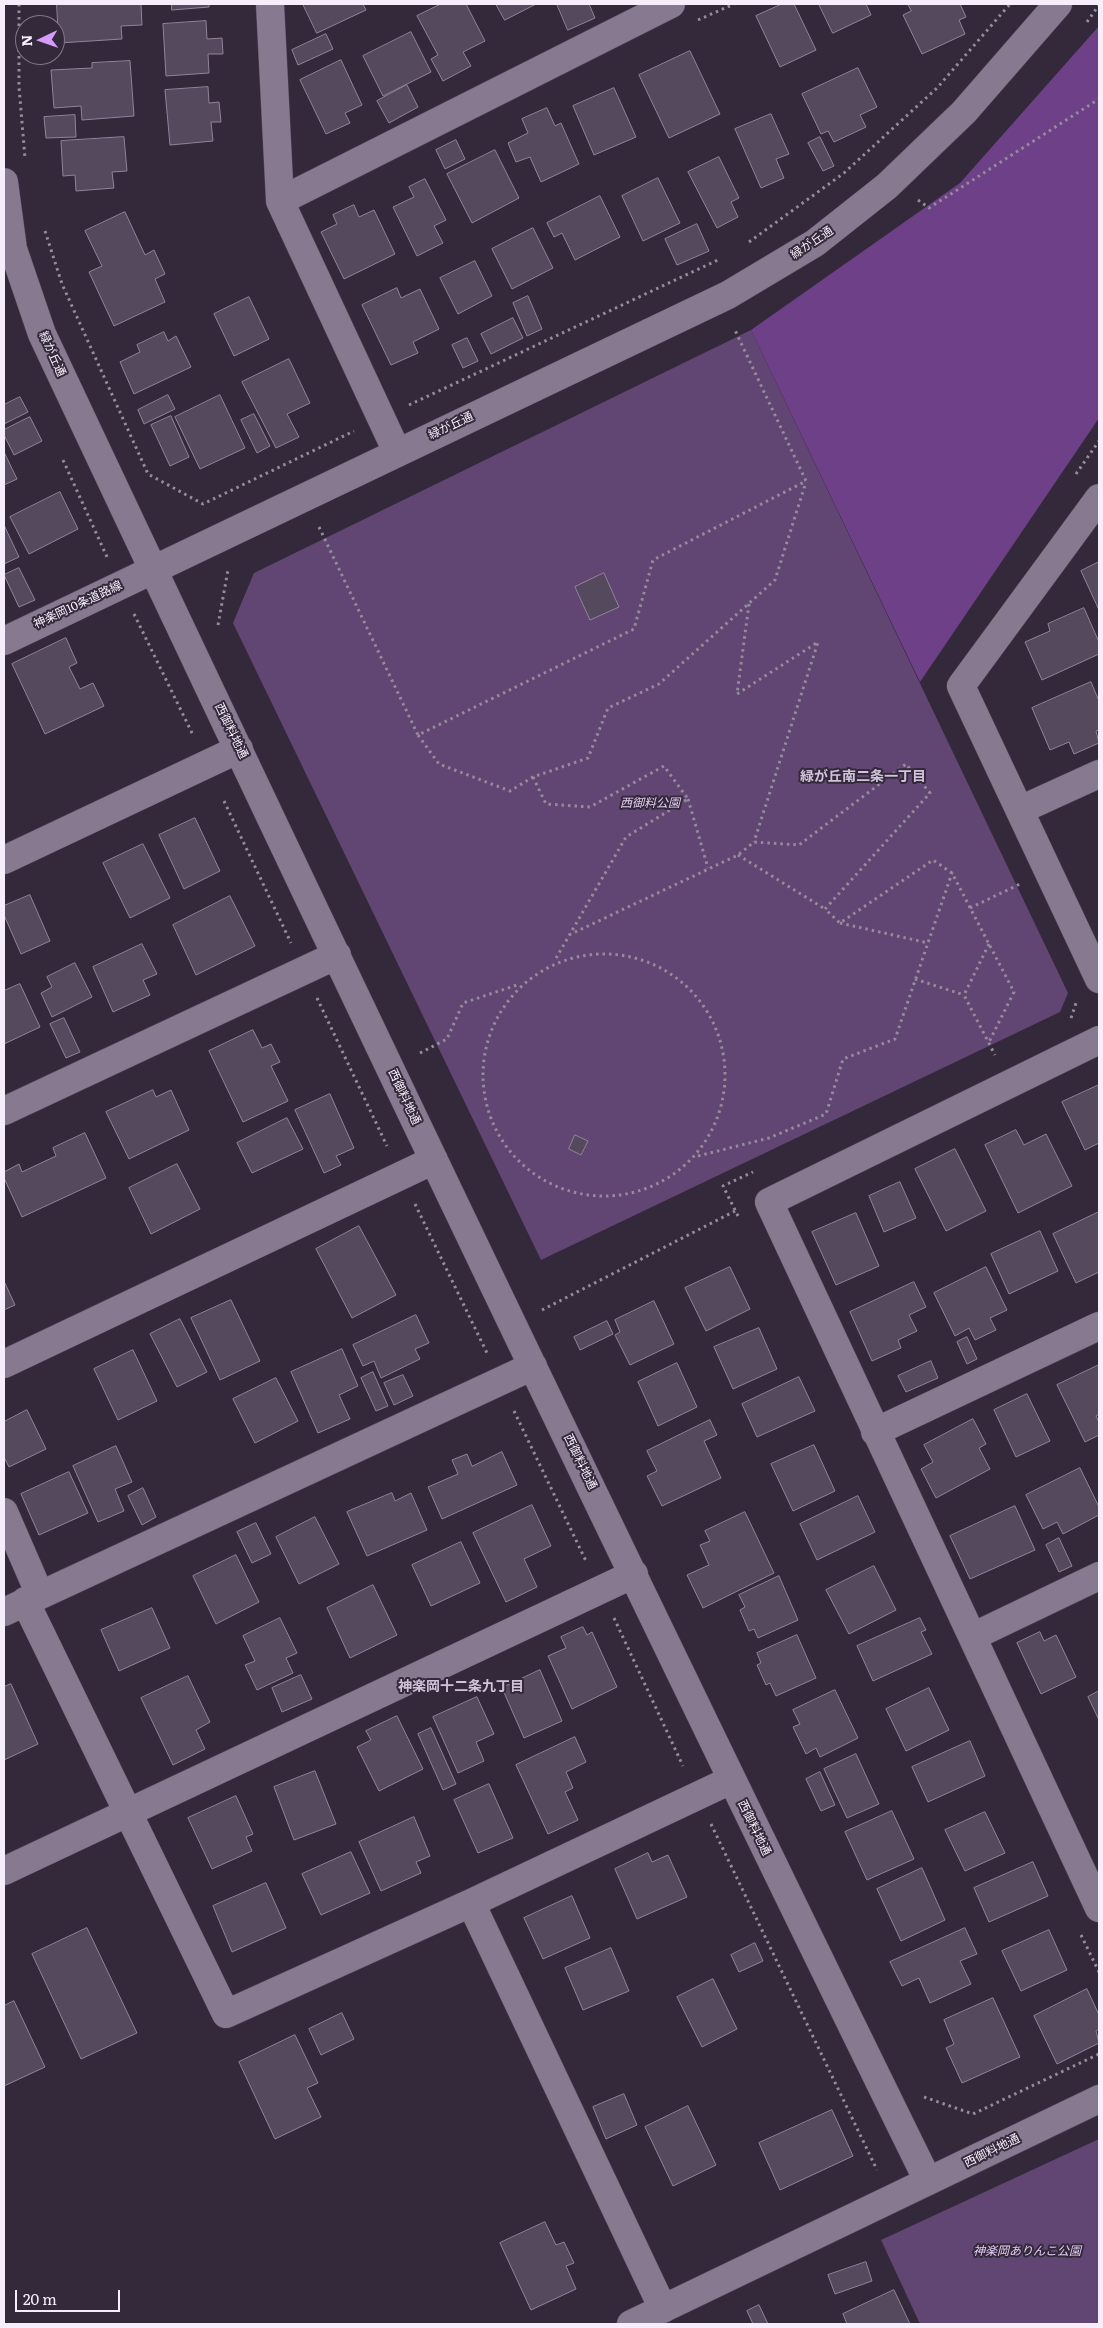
<!DOCTYPE html>
<meta charset="utf-8">
<style>
body{margin:0}
#map{position:relative;width:1103px;height:2328px;overflow:hidden;background:#34293b;font-family:Literata,serif}
canvas{display:block}
.frame{position:absolute;inset:0;border:5px solid #f6effb;pointer-events:none}
.north{position:absolute;left:15px;top:15px;width:50px;height:50px;box-sizing:border-box;background:#34293b;border:1px solid #827888;border-radius:50%;rotate:267deg;font-size:14px;font-weight:700;line-height:20px;text-align:center;color:#f6effb}
.north::after{content:'';display:block;margin:auto;width:18px;height:22px;background:#d69bfa;clip-path:polygon(50% 0,100% 100%,50% 72%,0 100%)}
.scale{position:absolute;left:15px;top:2290px;width:105px;height:22px;box-sizing:border-box;border:2px solid #f6effb;border-top:0;padding-left:6px;font-size:15px;line-height:18px;white-space:nowrap;color:#f6effb;-webkit-text-stroke:4px #34293b;paint-order:stroke}
</style>
<div id="map">
<canvas width="1103" height="2328"></canvas>
<div class="frame"></div>
<div class="north">N</div>
<div class="scale">20 m</div>
</div>
<script>
const ctx = document.querySelector('canvas').getContext('2d');
ctx.lineJoin = 'round';
function paint(path, color) { ctx.fillStyle = color; ctx.fill(path, 'evenodd'); }
function strokePath(path, color, width, dash) { ctx.strokeStyle = color; ctx.lineWidth = width; ctx.lineCap = dash ? 'butt' : 'round'; ctx.setLineDash(dash || []); ctx.stroke(path); }
function write(font, color, halo, rows, align = 'center') {
  ctx.font = font + ' Literata,"Noto Sans JP",serif'; ctx.lineWidth = 4; ctx.setLineDash([]); ctx.textBaseline = 'middle'; ctx.strokeStyle = halo; ctx.fillStyle = color; for (const [text, x, y, turn = 0] of rows) {
    ctx.save(); ctx.translate(x, y); ctx.rotate((+turn || 0) * Math.PI / 180); ctx.textAlign = isNaN(turn) ? turn : align; if (halo) ctx.strokeText(text, 0, 0); ctx.fillText(text, 0, 0); ctx.restore();
  }
}
paint(new Path2D(`
 M751 330 1068 993 1060 1012 541 1260 233 623 254 573Z
 M1099 2139V2324H920L881 2240Z`), '#614572');
paint(new Path2D(`
 M1099 26V418L920 682 751 330 960 183Z`), '#6d4087');
const building = new Path2D(`
 M57 4H141L142 25 121 26 122 39 59 43Z
 M172 4H209V7L172 10Z
 M303 4H363L366 10 317 33Z
 M441 4H466L485 41 463 52 471 66 443 81 431 59 438 55 417 16Z
 M496 4H536L505 20Z
 M557 4H589L595 18 568 30Z
 M782 4H794L816 50 780 67 756 16Z
 M819 4H866L871 15 833 33Z
 M908 4H960L966 17 959 20 965 34 922 54 903 15 911 11Z
 M206 21 207 39 222 38 223 54H208L209 73 166 76 163 24Z
 M411 32 431 72 383 96 363 56Z
 M326 34 333 49 298 65 292 50Z
 M690 51 720 114 669 138 639 75Z
 M341 60 362 105 345 113 350 123 326 134 300 80Z
 M130 61 134 116 82 120 81 106 54 108 51 70 92 68V63Z
 M858 68 877 107 860 115 866 127 834 142 828 131 821 134 802 94Z
 M407 85 418 107 389 123 377 101Z
 M208 87 209 103 219 102 221 122H211L213 141 170 145 165 90Z
 M614 88 636 137 594 155 573 106Z
 M547 108 555 126 561 123 579 164 541 182 530 157 516 162 508 143 528 133 522 119Z
 M771 114 789 154 776 159 784 178 761 188 735 129Z
 M75 115 76 137 46 138 44 117Z
 M124 137 127 171 112 172 114 188 76 191 75 175 63 176 61 141Z
 M820 137 834 166 823 171 808 143Z
 M456 140 465 159 445 169 436 150Z
 M495 150 519 198 472 223 447 174Z
 M719 157 739 198 731 202 738 217 717 228 688 172Z
 M658 178 680 223 643 241 622 196Z
 M425 179 446 220 434 226 443 243 417 256 393 207 414 197 409 187Z
 M600 196 620 237 575 260 562 233 554 237 547 223Z
 M354 205 359 217 374 210 395 254 344 279 321 232 337 224 333 215Z
 M125 212 145 255 154 250 165 274 155 279 165 302 114 326 89 272 102 266 85 231Z
 M697 224 709 251 677 265 665 239Z
 M533 228 553 268 512 289 492 249Z
 M475 261 492 296 458 314 440 278Z
 M397 288 401 298 420 289 439 329 413 342 418 353 391 365 362 305Z
 M528 296 542 329 527 336 513 303Z
 M249 297 269 339 234 356 214 314Z
 M513 318 523 338 491 354 481 334Z
 M164 332 168 341 176 336 191 367 134 394 120 362 140 352 137 345Z
 M467 338 478 361 463 368 452 345Z
 M289 359 310 403 287 414 299 437 276 448 242 382Z
 M168 395 175 409 144 424 138 410Z
 M220 395 245 448 200 469 175 417Z
 M20 397 28 412 4 424V405Z
 M254 414 270 446 257 453 241 420Z
 M171 416 189 457 170 466 151 425Z
 M30 417 42 441 14 455 4 435V430Z
 M4 452 17 479 4 485Z
 M60 492 78 529 29 554 10 517Z
 M4 525 19 557 4 564Z
 M1099 562V610L1081 571Z
 M19 568 35 600 19 607 4 575Z
 M604 573 619 607 590 620 575 587Z
 M1084 608 1099 642V654L1042 680 1025 642 1050 631 1048 624Z
 M66 638 77 663 69 667 80 689 93 683 104 706 45 734 12 664Z
 M1091 682 1099 701V730L1096 731 1099 743 1074 754 1069 742 1050 750 1032 708Z
 M195 818 220 871 184 889 159 835Z
 M143 844 170 898 130 918 103 863Z
 M30 895 50 941 21 954 4 915V906Z
 M230 896 255 946 196 975 173 925Z
 M142 944 157 974 143 980 150 995 113 1012 93 967Z
 M75 963 92 997 52 1017 41 993 52 987 47 977Z
 M20 984 40 1027 4 1044V991Z
 M64 1018 80 1052 66 1058 50 1024Z
 M253 1030 262 1048 271 1044 280 1062 271 1066 288 1101 243 1122 209 1051Z
 M1099 1085V1143L1085 1150 1062 1102Z
 M153 1090 156 1097 171 1090 189 1130 129 1159 106 1112Z
 M330 1094 354 1148 336 1156 341 1165 324 1173 295 1110Z
 M287 1118 303 1149 252 1173 237 1143Z
 M1016 1130 1024 1145 1046 1134 1072 1186 1018 1213 985 1145Z
 M85 1133 106 1178 22 1217 4 1178V1172L19 1164 22 1172 56 1156 53 1148Z
 M575 1135 588 1141 581 1155 569 1149Z
 M955 1149 986 1211 946 1231 915 1169Z
 M177 1164 200 1209 151 1234 129 1188Z
 M900 1182 916 1218 884 1232 869 1196Z
 M1099 1212V1272L1076 1283 1053 1234Z
 M856 1213 879 1266 836 1285 812 1232Z
 M359 1226 396 1295 352 1318 316 1249Z
 M1040 1231 1058 1271 1009 1294 991 1254Z
 M730 1267 750 1309 706 1331 685 1288Z
 M986 1267 1007 1310 990 1318 996 1330 975 1340 969 1328 955 1336 934 1293Z
 M4 1281 15 1305 4 1310Z
 M914 1282 926 1307 909 1315 917 1331 898 1340 901 1348 872 1361 850 1312Z
 M231 1300 260 1361 220 1380 191 1318Z
 M654 1301 674 1344 630 1365 615 1335 620 1332 615 1320Z
 M416 1315 429 1343 415 1349 420 1359 381 1378 374 1361 363 1366 353 1345Z
 M180 1319 207 1372 177 1387 150 1334Z
 M607 1321 613 1334 580 1350 574 1337Z
 M759 1328 777 1369 733 1389 714 1347Z
 M967 1337 977 1359 967 1364 957 1342Z
 M342 1349 358 1386 339 1395 350 1419 318 1433 291 1372Z
 M133 1350 157 1401 118 1420 94 1369Z
 M931 1361 938 1378 906 1392 898 1376Z
 M677 1363 697 1407 658 1426 638 1382Z
 M1099 1365V1414L1096 1416 1099 1422V1435L1085 1442 1057 1385Z
 M373 1372 388 1406 376 1411 361 1378Z
 M403 1375 413 1396 394 1405 384 1383Z
 M799 1377 815 1411 757 1437 742 1404Z
 M276 1378 298 1421 255 1443 233 1399Z
 M1027 1394 1050 1441 1016 1457 994 1410Z
 M27 1410 46 1449 9 1467 4 1457V1422Z
 M973 1419 986 1444 979 1448 990 1469 936 1498 921 1469 933 1462 924 1445Z
 M710 1420 717 1435 704 1441 721 1478 662 1506 647 1476 657 1471 647 1451Z
 M814 1445 835 1491 793 1511 771 1464Z
 M116 1446 132 1482 115 1489 124 1511 98 1522 73 1466Z
 M502 1452 517 1485 442 1519 428 1487 458 1474 452 1460 467 1454 472 1466Z
 M1080 1468 1099 1507V1515L1063 1534 1057 1522 1043 1529 1026 1495Z
 M69 1472 88 1513 39 1535 21 1494Z
 M143 1488 156 1517 142 1525 128 1496Z
 M392 1493 395 1501 411 1493 427 1530 367 1556 347 1512Z
 M858 1496 875 1532 817 1560 800 1524Z
 M532 1505 551 1546 524 1559 537 1587 506 1602 473 1533Z
 M1015 1506 1035 1550 970 1579 950 1536Z
 M745 1512 774 1573 703 1608 687 1575 709 1565 700 1545 710 1541 705 1531Z
 M315 1517 339 1564 299 1584 276 1537Z
 M256 1523 271 1554 252 1563 237 1532Z
 M1059 1538 1072 1566 1059 1572 1046 1545Z
 M461 1542 480 1583 431 1606 412 1565Z
 M236 1555 259 1602 216 1624 193 1576Z
 M874 1566 896 1610 849 1634 826 1590Z
 M779 1576 798 1620 758 1638 754 1629 749 1631 740 1610 745 1607 739 1595Z
 M373 1585 397 1635 350 1658 327 1608Z
 M152 1608 170 1648 119 1671 101 1630Z
 M280 1618 297 1653 286 1658 293 1673 257 1690 245 1665 255 1661 243 1636Z
 M920 1618 926 1630 921 1632 932 1654 873 1681 857 1646Z
 M583 1627 587 1635 592 1632 617 1687 572 1709 548 1656 566 1648 561 1637Z
 M1040 1632 1044 1641 1056 1635 1076 1677 1041 1694 1017 1643Z
 M797 1635 816 1678 776 1696 770 1683 766 1685 757 1665 761 1663 757 1653Z
 M540 1670 562 1721 524 1738 502 1688Z
 M301 1675 312 1699 282 1712 272 1688Z
 M188 1676 210 1722 196 1730 205 1749 173 1765 141 1698Z
 M11 1684 38 1744 4 1760V1687Z
 M929 1688 949 1730 906 1751 886 1709Z
 M835 1690 858 1738 820 1757 816 1748 806 1754 793 1727 800 1724 793 1710Z
 M1099 1691V1720L1088 1697Z
 M477 1697 494 1734 476 1742 484 1761 458 1773 433 1717Z
 M397 1716 423 1769 379 1791 357 1747 371 1740 366 1731Z
 M431 1728 456 1784 443 1790 418 1734Z
 M575 1737 586 1762 566 1772 573 1788 565 1792 578 1820 548 1834 516 1765Z
 M970 1741 985 1776 928 1802 912 1767Z
 M856 1754 879 1804 847 1818 824 1769Z
 M315 1771 336 1824 294 1840 274 1787Z
 M820 1772 835 1805 821 1811 806 1779Z
 M489 1784 513 1838 478 1853 454 1800Z
 M236 1796 253 1834 246 1837 252 1851 212 1869 188 1818Z
 M892 1811 914 1859 867 1880 845 1832Z
 M985 1812 1005 1853 965 1871 945 1830Z
 M414 1817 430 1856 416 1862 421 1873 381 1891 359 1842Z
 M351 1852 370 1893 321 1915 302 1874Z
 M648 1853 652 1862 668 1855 687 1897 637 1919 615 1869Z
 M1033 1862 1048 1896 989 1922 974 1888Z
 M922 1868 945 1920 901 1941 877 1889Z
 M266 1883 286 1928 232 1952 213 1906Z
 M572 1896 590 1938 543 1959 524 1918Z
 M87 1928 137 2033 81 2059 32 1954Z
 M965 1928 977 1954 960 1961 971 1984 930 2003 919 1978 902 1986 890 1962Z
 M1049 1930 1067 1970 1021 1991 1002 1951Z
 M755 1943 763 1961 739 1972 731 1955Z
 M611 1948 629 1991 583 2010 565 1968Z
 M713 1979 737 2029 702 2047 677 1997Z
 M1087 1989 1099 2015V2029L1096 2031 1099 2043 1057 2064 1034 2016Z
 M993 1998 1020 2057 962 2083 946 2048 954 2044 944 2020Z
 M14 2001 45 2067 4 2086V2006Z
 M342 2013 354 2039 321 2055 309 2029Z
 M295 2035 318 2083 307 2088 321 2117 275 2139 239 2062Z
 M624 2094 637 2125 606 2139 593 2107Z
 M688 2106 716 2165 673 2186 645 2127Z
 M832 2110 853 2156 780 2190 759 2143Z
 M545 2222 556 2245 564 2242 574 2263 566 2266 576 2289 531 2310 500 2243Z
 M866 2262 872 2281 835 2294 828 2275Z
 M894 2290 910 2324H847L843 2314Z
 M759 2305 768 2324H753L747 2311Z`);
paint(building, '#55495d');
strokePath(building, '#91849a', 1);
const minor = new Path2D(`
 M270 4 280 201 397 452
 M4 182 13 249 42 334C333 952 627 1568 928 2181
 M280 201 671 4
 M1099 498 961 686 1099 979
 M4 641 728 295 815 243 887 186 964 112 1058 4
 M1020 810 1099 774
 M4 860 239 749
 M1099 1040 769 1202 1099 1908
 M4 1111 337 955
 M4 1364 434 1160
 M875 1432 1099 1326
 M4 1512 40 1595
 M25 1601 226 2014 471 1903 731 1780
 M4 1612 533 1366
 M974 1636 1099 1576
 M4 1871 634 1574
 M471 1903 663 2309
 M631 2324 1099 2099`);
strokePath(minor, '#504656', 29);
strokePath(new Path2D(`
 M19 4V87L25 158
 M698 20 734 4
 M1087 22 1099 5
 M918 200 929 208 1099 99
 M45 231 62 284 148 474 203 504 354 431
 M749 242 844 173 937 88 1010 4
 M409 405 720 259
 M63 460 107 557
 M1076 474 1099 441
 M319 527 418 735 634 629 653 560 806 481 734 328
 M749 604 737 694 818 642 754 842
 M134 614 193 735
 M218 625 228 570
 M418 735 439 764 510 791 533 777 588 758 608 708 659 684 775 580 806 482
 M533 777 546 804 590 807 664 766 688 799 626 837 555 960
 M688 799 708 868
 M224 801 291 943
 M738 855 825 909
 M970 908 1020 884
 M840 923 928 943
 M569 935 738 855 754 842 799 845 906 764 930 793 825 909 840 923 933 860 952 873 1014 992 989 1042
 M989 944 964 995 995 1055
 M483 1075a121 121 0 1 1 242 0a121 121 0 1 1-242 0Z
 M915 979 964 995
 M317 998 387 1146
 M1071 1018 1077 1000
 M420 1053 447 1039 463 1003 517 985
 M698 1156 769 1138 826 1114 843 1059 895 1039 952 873
 M415 1204 487 1353
 M738 1216 723 1186 753 1172
 M542 1310 737 1210
 M514 1411 586 1561
 M614 1618 683 1766
 M711 1824 877 2170
 M1081 1935 1099 1972
 M924 2097 973 2114 1099 2054`), '#958c9b', 3, [2.5, 4]);
strokePath(minor, '#87798f', 28);
write('12px', '#f6effb', '#34293b', [
 ["緑が丘通",812,243,-34],
 ["緑が丘通",52,354,66],
 ["緑が丘通",451,426,-25],
 ["神楽岡10条道路線",78,605,-25],
 ["西御料地通",231,731,64],
 ["西御料地通",404,1097,65],
 ["西御料地通",580,1462,64],
 ["西御料地通",754,1828,64],
 ["西御料地通",992,2151,-26]
]);
write('italic 12px', '#e2caf2', '#34293b', [
 ["西御料公園",650,803],
 ["神楽岡ありんこ公園",1027,2251]
]);
write('bold 14px', '#d0c2da', '#34293b', [
 ["緑が丘南二条一丁目",863,777],
 ["神楽岡十二条九丁目",461,1687]
]);
</script>
